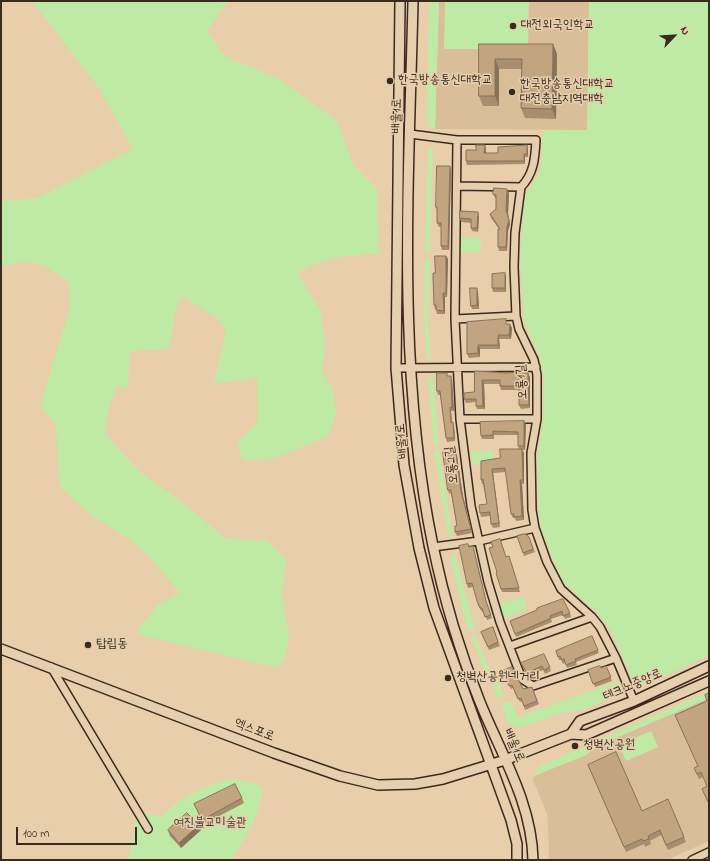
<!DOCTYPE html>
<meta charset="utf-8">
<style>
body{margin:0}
#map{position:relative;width:710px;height:861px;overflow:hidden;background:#e8ceaa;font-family:"Indie Flower",sans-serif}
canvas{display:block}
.frame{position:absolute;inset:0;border:2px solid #3b2a1e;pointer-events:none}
.north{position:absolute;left:654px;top:16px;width:40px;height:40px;-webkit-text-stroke:3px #e5cfae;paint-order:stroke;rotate:65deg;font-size:11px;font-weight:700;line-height:16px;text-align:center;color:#3b2a1e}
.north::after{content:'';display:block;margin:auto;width:14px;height:18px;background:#3b2a1e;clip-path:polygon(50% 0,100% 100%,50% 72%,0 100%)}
.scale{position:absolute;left:16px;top:827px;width:121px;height:18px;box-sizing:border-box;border:2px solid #3b2a1e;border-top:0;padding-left:5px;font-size:12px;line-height:14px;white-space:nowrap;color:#3b2a1e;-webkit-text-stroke:3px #e5cfae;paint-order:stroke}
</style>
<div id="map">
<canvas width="710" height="861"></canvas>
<div class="frame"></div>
<div class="north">N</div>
<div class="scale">100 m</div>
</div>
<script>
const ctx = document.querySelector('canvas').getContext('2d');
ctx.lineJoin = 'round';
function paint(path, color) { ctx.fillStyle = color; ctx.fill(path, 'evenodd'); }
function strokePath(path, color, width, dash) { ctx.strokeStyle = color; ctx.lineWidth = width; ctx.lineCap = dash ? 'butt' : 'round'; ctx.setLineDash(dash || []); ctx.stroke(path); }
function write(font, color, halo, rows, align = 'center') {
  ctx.font = font + ' "Indie Flower","Poor Story",sans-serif'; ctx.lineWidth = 3; ctx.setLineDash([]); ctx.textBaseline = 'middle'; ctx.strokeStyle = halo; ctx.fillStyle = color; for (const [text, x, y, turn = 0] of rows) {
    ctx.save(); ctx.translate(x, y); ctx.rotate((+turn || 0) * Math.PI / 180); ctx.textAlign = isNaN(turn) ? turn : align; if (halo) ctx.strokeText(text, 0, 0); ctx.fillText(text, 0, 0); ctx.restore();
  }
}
paint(new Path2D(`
 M439 1H589L587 130 435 129Z
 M709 698V841L667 860H549L548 824 547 814 533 780 534 776 586 755 597 746Z`), '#dabe9a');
paint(new Path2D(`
 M32 1H228L207 31 225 56 279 79 337 121 353 165 377 189 379 254C351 255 321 257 298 273L321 312 325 343 322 372 333 390 336 413 328 436 273 459 243 460 237 444 258 421 257 377 248 380 214 383 226 332 219 319 182 296 176 309 169 349 130 351 128 387H116L108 412 105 434 142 474 177 498 225 538 268 541 286 560 282 596 289 638 285 659 276 668 137 634 139 627 159 604 180 593 145 552 126 537 91 515 60 487 56 424 40 406 69 311V283C43 262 34 259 1 266V201L37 198 133 149 97 85Z
 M429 1H439L435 129 427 126Z
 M445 1H529L528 49H444Z
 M589 1H709V655L642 687 635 686 611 631 598 613 563 582 544 537 539 519 537 458 543 421 544 377 539 356 524 321 520 259 525 196 540 171 543 130H587Z
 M433 147 430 251H425L428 150Z
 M460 237H481V252H460Z
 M425 259H430L428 323 431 361 427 358 424 313Z
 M433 375 439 446H434L428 379Z
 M439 450 453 538 448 535 434 451Z
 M493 450 494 461 472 465 471 451Z
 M455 554 475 629 468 631 450 559Z
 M523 597 527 609 504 619 499 604Z
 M476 636 486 662 496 676 504 696 498 698 491 679 481 663 472 637Z
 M619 681 622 689 621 694 582 710 560 713 520 728 509 724 501 704 511 701 518 717Z
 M709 691V698L597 746 586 755 534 776 538 767Z
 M651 731 658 747 626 761 619 745Z
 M231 779C242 780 252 781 262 787 262 812 244 840 231 860H126L130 853 136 818 145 813 161 817C182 795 202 787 231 779Z`), '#bfeaa6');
const minor = new Path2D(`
 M410 134 457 140H536C535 158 534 174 521 187L515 233 514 267 516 316 519 329 534 360 537 375V419L531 453 532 510 535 528 547 562 561 589 592 617 600 627 616 658 634 701
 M457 140 455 319 460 419 471 506 488 582 500 622 522 679 533 686 616 658
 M457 186 521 187
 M455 319 516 316
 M396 368 536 367
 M460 419H537
 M433 547 479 541 535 528
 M510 646 592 617
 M51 667 148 829
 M692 860 709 852`);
const secondary = new Path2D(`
 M400 1 396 368 404 465 419 548 434 608 511 820 517 844V860
 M413 1C409 182 396 367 433 546 444 599 460 652 480 702 501 754 532 803 533 860
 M1 649 274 753 340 776 378 785 415 784 443 779 505 760 571 734 586 735 709 681
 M571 734 580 721 634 701 709 666`);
strokePath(minor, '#3b2a1e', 10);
strokePath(secondary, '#3b2a1e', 12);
strokePath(minor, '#e5cfae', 7);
strokePath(secondary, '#e5cfae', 9);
paint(new Path2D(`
 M479 44H553L557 54 556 119 525 118 521 108 522 69H499V106H483L479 96Z
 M486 149V153H498L528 149V157H525V164L467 165 466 161 476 150Z
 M451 170 449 250H442L441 246V227H439L437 223V211L436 207Z
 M509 193 508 214 510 224 508 231 507 251H499L498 247 499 229 491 218 490 214 496 209V198H495L493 194Z
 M479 216 478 232 472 231 471 228V223L461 222 460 218Z
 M446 256 448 259 447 297H445V314H437L436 309H435L434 305 435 273Z
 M506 277V292H493L492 288Z
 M478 292 479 309H472L471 306Z
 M508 324 512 328 511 339H499L500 349H480V357L469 358 467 354Z
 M475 371 526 373 530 377V408L521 409 519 405V390H501L500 386V384H484L485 409H477L476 406V402L466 403 464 399 474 392Z
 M448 376H451L452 379 454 411H451L452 423 454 426 455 441 447 442 446 438 440 395H438L437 391Z
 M480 422 526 424 525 450H522L524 453V484H522L524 520 516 521 515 518H513L511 514 506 472 493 473 500 527 493 528 491 524 490 516 481 517 480 513 487 504 483 484H482L481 480 500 458 519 449 518 446V435H494V439H482L481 436Z
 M457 456 463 496 472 533 457 536 455 532 457 526 451 493 449 494 448 490Z
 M517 536 529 537 535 552 524 556Z
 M469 547 474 550 487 604 492 618 487 620 484 611 482 612 478 605 473 587 468 588 467 584Z
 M509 556 520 592H502L496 573 497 572 506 557Z
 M545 605 570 613 571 617 565 619 563 615 551 619 552 622 516 637 511 624 537 610Z
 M493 627 500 646 489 650 481 632Z
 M592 636 599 653 576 662 577 665 567 668 565 663 563 664 561 660H559L556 651Z
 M521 663 550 667 551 671 545 674 543 670 528 677Z
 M606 666 612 681 595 687 588 670 601 668Z
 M502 671 523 689 532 687 539 704 525 710 522 701 520 702 513 688 511 689Z
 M709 693V804L702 789 707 786 703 777 699 779 696 773 694 768 698 766 675 715 707 701 705 695Z
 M588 765 642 811 684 837 686 842 668 850 661 835 650 841 651 844 645 847 644 844 626 852Z
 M242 798 244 803 204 824 194 804Z
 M168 830H201L181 848 170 836Z`), '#a88d6e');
paint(new Path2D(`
 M553 44 557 54 556 119 552 109Z
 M495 59 499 69V106L495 96Z
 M485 145 486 149V157L484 153Z
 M527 145 528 149V157L527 154Z
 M524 154 525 157V164L524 161Z
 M450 166 451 170 449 250 448 246Z
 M507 189 509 193 508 214 510 224 508 231 507 251 506 247Z
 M478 212 479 216 478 232 477 228Z
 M446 256 448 259 447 297 446 293Z
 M505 273 506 277V292L505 288Z
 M477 288 478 292 479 309 477 305Z
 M443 293 445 297V314L444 311Z
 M510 324 512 328 511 339 509 335Z
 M498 335 499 339 500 349 498 345Z
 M478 345 480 349V357L478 353Z
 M528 373 530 377V408L529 405Z
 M451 376 452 379 454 411 452 408Z
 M482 380 484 384 485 409 483 406Z
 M450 407 451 411 452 426 451 423Z
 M524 421 526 424 525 450 524 446Z
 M453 422 454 426 455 441 454 438Z
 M522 449 524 453V484L523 480Z
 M456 453 457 456 463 496 472 533 461 492Z
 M492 469 493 473 500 527 499 523Z
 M520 480 522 484 524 520 522 516Z
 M199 825 201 830 181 848 179 843Z`), '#88735a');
const building = new Path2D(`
 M479 44H553L552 109 521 108 522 59H495V96H479Z
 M476 145H485L484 153H498V147L527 145V154H524V161H466V150H476Z
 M437 166H450L448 246H441V223H437V207H436Z
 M494 188 507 189 506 210 509 220 507 227 506 247H498V229H500L490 214 496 209V195L493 194Z
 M460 211 478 212 477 228H471V219L460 218Z
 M435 256H446V293H443L444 311 436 310V305H434L433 278V273H435Z
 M505 273V288H492V274Z
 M470 288H477V305L471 306Z
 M506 319V324H510L509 335H498V345H478V353L467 354V322Z
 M475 371 507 373 525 371 526 373H528L529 405H519V386H500V380H482L483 406H476V399H464V393L474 392Z
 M437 373H447V376H451L452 408 450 407 451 423 453 422 454 438H446L440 391H437Z
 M524 421V446H518V432L493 431V435L481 436 480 422Z
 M500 449H522L523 480H520L522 516 514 517V514H511L505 468 492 469 499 523 491 524 490 512 480 513 479 505 487 504 483 479 481 480V461L500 458Z
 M443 452 456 453 461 492 471 529 455 532V526H457L451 490H448Z
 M525 534 529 537 533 549 523 553 517 536Z
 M500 539 506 557 509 556 519 588 501 589 496 573 497 572 489 548 493 547 491 542Z
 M468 544 469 547 473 546 486 601 491 615 485 617 482 608H480L477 601 472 583 467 584 459 546Z
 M563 599 570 613 563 616 562 611 550 616 551 618 515 634 510 621 537 610V608L545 605Z
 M493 627 498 642 488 647 481 632Z
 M592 636 598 650 575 659 576 661 566 665 564 659 562 660 560 656 558 657 556 651Z
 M544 654 550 667 544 670 542 666 527 673 521 663Z
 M600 666 601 668 606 666 611 677 593 684 588 670Z
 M512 667 523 689 532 687 537 701 524 706 521 698 518 699 512 685 509 686 502 671Z
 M709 693V804L702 789 707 786 701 772 697 774 694 768 698 766 675 715 707 701 705 695Z
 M616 752 642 811 668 799 684 837 666 845 660 830 648 836 649 839 643 841 642 839 624 847 588 765Z
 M235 784 242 798 202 820 194 804Z
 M187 813 199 825 179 843 168 830Z`);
paint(building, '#c3a480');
strokePath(building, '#88735a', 1);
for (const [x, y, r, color] of [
 [513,26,4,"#3b2a1e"],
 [390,81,4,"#3b2a1e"],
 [512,92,4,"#3b2a1e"],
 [88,645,4,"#3b2a1e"],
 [448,678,4,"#3b2a1e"],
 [575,746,4,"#3b2a1e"]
]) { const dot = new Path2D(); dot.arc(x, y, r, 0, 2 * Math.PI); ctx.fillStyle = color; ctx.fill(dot); strokePath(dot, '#e5cfae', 1.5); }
write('13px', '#3b2a1e', '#e5cfae', [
 ["대전외국인학교",521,26],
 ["한국방송통신대학교",398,81],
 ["한국방송통신대학교",520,85],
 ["대전충남지역대학",520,100],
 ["탑립동",96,645],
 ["청벽산공원네거리",456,678],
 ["청벽산공원",583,746]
], 'left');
write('13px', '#3b2a1e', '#e5cfae', [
 ["배울1로",398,116,-89],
 ["오룡1길",523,382,-94],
 ["배울1로",403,441,-96],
 ["오룡2길",453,465,-97],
 ["테크노중앙로",633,686,-23],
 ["엑스포로",254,731,21],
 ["배울1로",513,746,67]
]);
write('13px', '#483d2c', '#e5cfae', [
 ["여진불교미술관",210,824]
]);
</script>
